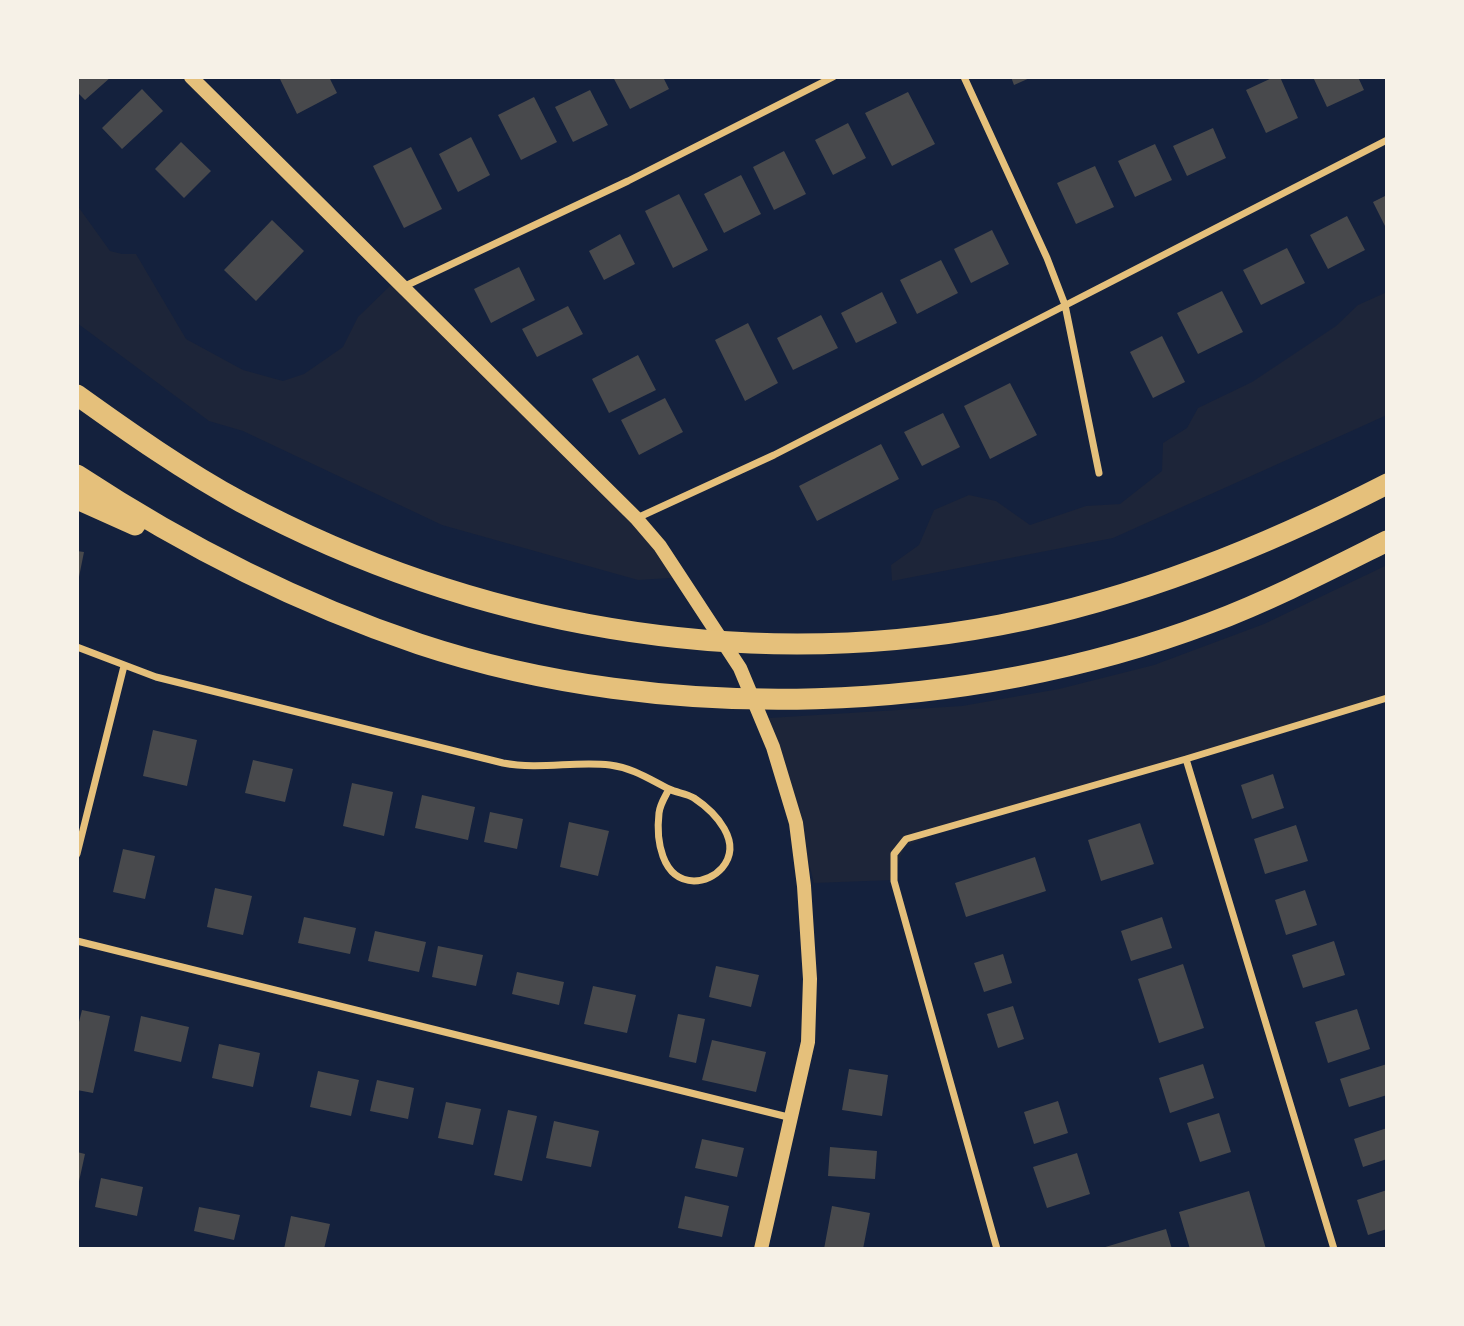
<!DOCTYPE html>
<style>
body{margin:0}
#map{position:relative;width:1464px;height:1326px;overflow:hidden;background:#14213d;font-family:Overpass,sans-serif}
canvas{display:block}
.frame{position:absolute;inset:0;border:79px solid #f6f1e7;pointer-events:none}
</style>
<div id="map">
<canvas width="1464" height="1326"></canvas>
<div class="frame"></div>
</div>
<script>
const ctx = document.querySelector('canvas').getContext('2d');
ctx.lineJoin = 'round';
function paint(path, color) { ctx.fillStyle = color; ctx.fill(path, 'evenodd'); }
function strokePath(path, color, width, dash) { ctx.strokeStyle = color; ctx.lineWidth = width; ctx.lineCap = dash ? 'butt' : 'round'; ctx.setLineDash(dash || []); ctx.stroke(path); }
paint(new Path2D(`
 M77 205 110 251 122 254H136L186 339 243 370 283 381 304 374 343 347 358 317 394 282 686 577 638 580 442 525 243 431 209 421 77 323Z
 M1387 292V415L1113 538 892 581 891 565 919 545 934 510 969 495 996 501 1030 525 1086 506 1120 504 1162 471 1163 443 1187 428 1198 408 1252 382 1336 326 1358 305Z
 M1387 565V697L944 830 904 847 893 880 814 883 799 825 769 727V718L962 706 1059 689 1154 665 1264 624Z`), '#1d2539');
paint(new Path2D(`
 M77 77H111L85 100 77 92Z
 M279 77H329L337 93 297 114Z
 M613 77H663L669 89 630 109Z
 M1011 77H1032L1014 85Z
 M1274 77H1280L1298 118 1266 133 1246 90Z
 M1313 77H1358L1364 90 1327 107Z
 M142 89 163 111 122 149 102 128Z
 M590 90 608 125 573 142 555 107Z
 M908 92 935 144 892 166 865 113Z
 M534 97 557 142 521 160 498 115Z
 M848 123 866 158 833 175 815 140Z
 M1213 128 1226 158 1187 176 1173 146Z
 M471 137 490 175 458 192 439 154Z
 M181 142 211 171 184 198 155 169Z
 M1155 144 1172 180 1135 197 1118 161Z
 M411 147 442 209 404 228 373 166Z
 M784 151 806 194 774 210 753 167Z
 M1095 166 1114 207 1076 224 1057 183Z
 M741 175 761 214 724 233 704 194Z
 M679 194 708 250 673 268 645 211Z
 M1387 195V230L1373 202Z
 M1347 216 1365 250 1328 269 1310 235Z
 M272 220 304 251 256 301 224 270Z
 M992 230 1009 264 971 283 954 249Z
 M620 234 635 264 604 280 589 251Z
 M1287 248 1305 283 1261 305 1243 270Z
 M941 260 958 293 917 314 900 280Z
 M519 267 535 300 491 323 474 289Z
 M1222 291 1243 332 1198 354 1177 313Z
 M882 292 897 323 856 343 841 313Z
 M568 306 583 334 537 357 522 329Z
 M821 315 838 348 793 370 777 338Z
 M748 323 778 383 745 401 715 340Z
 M1162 336 1185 382 1153 398 1130 352Z
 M638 355 656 390 609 413 592 379Z
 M1010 383 1037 435 990 459 964 406Z
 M665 398 683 432 639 455 621 420Z
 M943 413 960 447 922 466 904 432Z
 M881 444 899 479 817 521 799 486Z
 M77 551 84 552 78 582H77Z
 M153 730 197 740 187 786 143 776Z
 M253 760 293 769 285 802 245 793Z
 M1273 774 1284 808 1252 819 1241 785Z
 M352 783 393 792 384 836 343 826Z
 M422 795 475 807 468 840 415 828Z
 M490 812 523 819 517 849 484 842Z
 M569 822 609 831 598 876 560 867Z
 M1140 823 1154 864 1101 881 1088 840Z
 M1296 825 1308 861 1265 874 1254 839Z
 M123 849 155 856 145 899 113 892Z
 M1035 857 1046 891 966 917 955 883Z
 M215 888 252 896 243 935 207 927Z
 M1305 890 1317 925 1286 935 1275 900Z
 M304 917 356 928 350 954 298 943Z
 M1162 917 1172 948 1131 961 1121 931Z
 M375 931 426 942 419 972 368 961Z
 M1334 941 1345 975 1303 988 1292 955Z
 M438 946 483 955 476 986 432 977Z
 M1003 954 1012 983 984 992 974 963Z
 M1183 964 1204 1028 1159 1043 1138 979Z
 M716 966 759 975 751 1007 709 997Z
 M517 972 564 982 559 1005 512 994Z
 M593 986 636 995 627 1033 584 1024Z
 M1013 1006 1024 1039 998 1048 987 1014Z
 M1357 1009 1370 1049 1328 1063 1315 1022Z
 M82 1010 110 1016 93 1093 77 1090V1030Z
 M678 1014 705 1019 696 1063 669 1057Z
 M141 1016 189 1027 181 1062 134 1051Z
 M712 1040 766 1052 756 1092 702 1080Z
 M219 1044 260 1053 253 1087 212 1078Z
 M1203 1064 1214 1098 1170 1113 1159 1078Z
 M1387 1064V1095L1349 1107 1340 1079Z
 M849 1069 888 1075 882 1116 842 1110Z
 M318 1071 359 1080 351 1116 310 1107Z
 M377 1080 414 1088 408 1119 370 1111Z
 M1058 1101 1068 1133 1034 1144 1024 1112Z
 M446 1102 481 1109 473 1145 438 1138Z
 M508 1110 537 1116 522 1181 494 1175Z
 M1219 1113 1231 1152 1200 1162 1187 1123Z
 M554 1121 599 1131 591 1167 546 1158Z
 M1387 1128V1159L1363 1167 1354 1139Z
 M702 1139 744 1148 737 1177 695 1168Z
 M830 1147 877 1151 875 1179 828 1176Z
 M77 1152 85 1154 78 1186H77Z
 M1077 1153 1090 1194 1047 1208 1033 1167Z
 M101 1178 143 1187 137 1216 95 1207Z
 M1387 1190V1229L1368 1235 1357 1200Z
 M1249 1191 1266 1249H1190L1179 1212Z
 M685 1196 729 1206 722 1237 678 1228Z
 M832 1206 870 1213 863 1249H824Z
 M199 1207 240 1215 234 1240 194 1231Z
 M291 1216 330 1224 324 1249H284Z
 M1166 1229 1172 1249H1102V1248Z`), '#48494c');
strokePath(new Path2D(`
 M964 77 1047 258 1065 305 1099 473
 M403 287 628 181 833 77
 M637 518 774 455 1387 140
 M77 647 156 677 503 763C540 770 574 761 610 765 633 768 649 779 669 789 677 793 686 793 694 798 715 812 744 842 722 868 715 876 704 881 694 881 661 880 656 839 659 813 660 804 665 797 669 789
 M1186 759 1334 1249
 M77 854 124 666
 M77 941 792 1118
 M997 1249 894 881V854L906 839 1186 759 1387 698`), '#e5c07b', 7);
strokePath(new Path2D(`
 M191 77 636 518 660 546 740 668 773 747 796 823 804 886 810 979 808 1042 761 1249`), '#e5c07b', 14);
strokePath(new Path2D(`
 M77 395C130 433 184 471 241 502 473 626 741 674 1000 625 1136 599 1264 547 1387 484
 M77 475C185 546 297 603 419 644 666 726 967 715 1210 623 1271 600 1329 570 1387 541
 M77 499 135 525`), '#e5c07b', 21);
</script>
